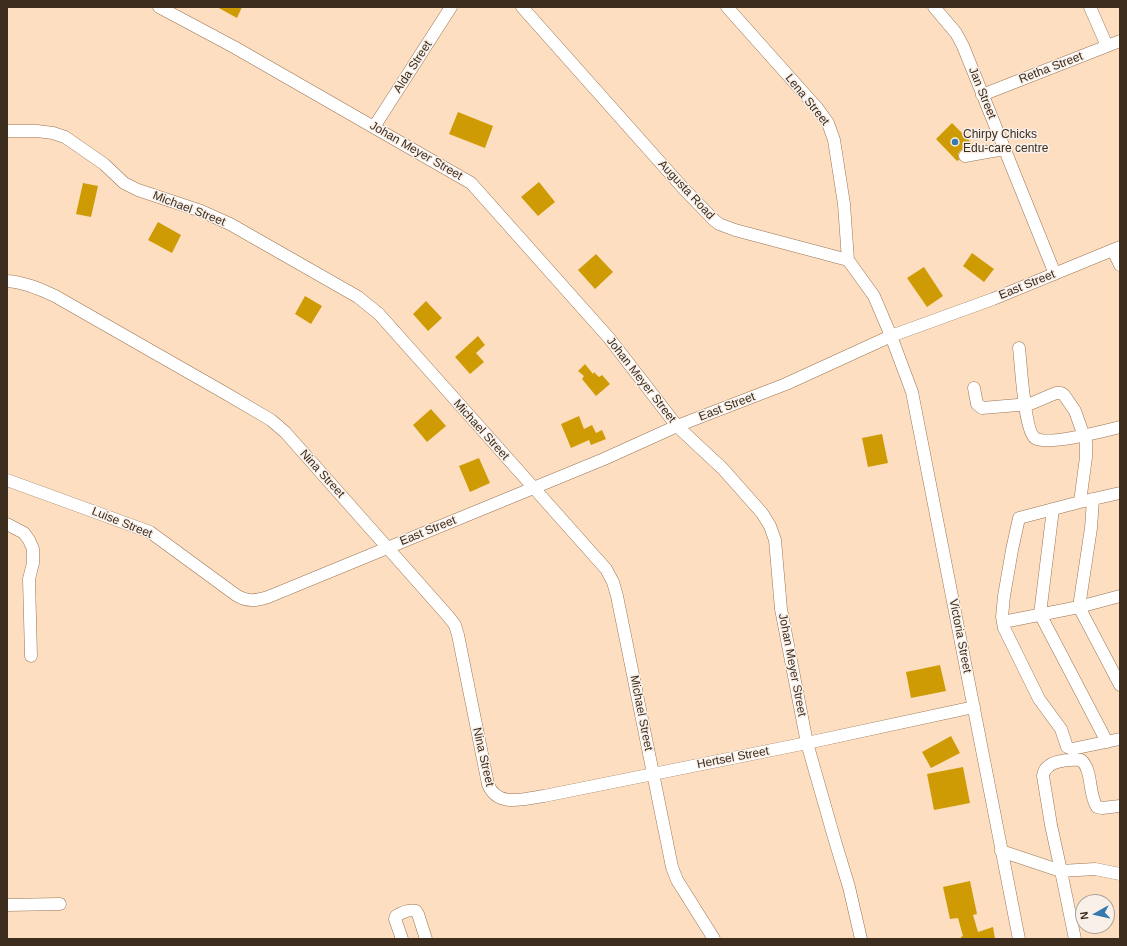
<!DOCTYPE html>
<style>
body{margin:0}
#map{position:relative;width:1127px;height:946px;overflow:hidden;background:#fedec1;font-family:Arial,sans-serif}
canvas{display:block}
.frame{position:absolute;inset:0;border:8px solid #3c2d1e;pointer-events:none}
.north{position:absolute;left:1075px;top:894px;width:40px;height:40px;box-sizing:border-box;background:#f9f0e9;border:1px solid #ada298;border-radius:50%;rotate:262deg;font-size:11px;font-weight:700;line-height:16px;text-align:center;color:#3c2d1e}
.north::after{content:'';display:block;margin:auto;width:14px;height:18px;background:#347aaf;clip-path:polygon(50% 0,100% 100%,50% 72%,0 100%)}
</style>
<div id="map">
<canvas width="1127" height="946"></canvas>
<div class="frame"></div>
<div class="north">N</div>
</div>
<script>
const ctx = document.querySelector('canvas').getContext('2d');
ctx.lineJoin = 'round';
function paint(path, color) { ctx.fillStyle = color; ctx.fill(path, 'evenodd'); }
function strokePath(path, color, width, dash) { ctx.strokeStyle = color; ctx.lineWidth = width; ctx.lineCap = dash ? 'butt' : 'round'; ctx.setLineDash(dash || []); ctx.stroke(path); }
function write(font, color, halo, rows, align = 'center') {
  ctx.font = font + ' Arial,sans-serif'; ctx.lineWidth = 3; ctx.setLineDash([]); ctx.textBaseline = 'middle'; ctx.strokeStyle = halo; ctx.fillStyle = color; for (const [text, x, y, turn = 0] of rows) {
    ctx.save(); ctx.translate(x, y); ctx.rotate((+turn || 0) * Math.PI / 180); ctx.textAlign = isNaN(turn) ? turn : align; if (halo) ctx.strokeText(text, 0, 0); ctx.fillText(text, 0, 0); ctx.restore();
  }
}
paint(new Path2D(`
 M217 7H242L237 18Z
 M458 112 493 126 485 148 449 134Z
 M952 123 974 145 971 147 960 151 958 154 959 160 957 161 936 139Z
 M539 182 555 202 538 216 521 197Z
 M83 183 98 186 91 217 76 214Z
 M158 222 181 235 172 253 148 240Z
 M972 253 994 269 984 282 963 266Z
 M596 254 613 272 595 289 578 270Z
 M924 267 943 296 927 307 907 278Z
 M305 296 322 306 311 324 295 314Z
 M426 301 442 318 428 331 413 314Z
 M478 336 485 345 476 353 484 362 470 374 455 357Z
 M585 364 593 374 594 372 599 377 602 375 610 384 596 396 582 379 584 376 578 371Z
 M431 409 446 426 427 442 413 425Z
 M579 416 584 429 592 425 596 433 602 430 606 439 591 445 589 440 571 448 561 424Z
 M882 434 888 463 868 467 862 438Z
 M479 458 490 483 470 492 459 466Z
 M940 665 946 691 911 698 906 672Z
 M951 736 960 753 931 768 922 752Z
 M963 767 970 803 934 810 927 774Z
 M970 881 977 914 973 915 978 932 993 927 995 939H961V937L963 936 958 918 950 919 943 887Z`), '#cf9b04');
const minor = new Path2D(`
 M159 7 234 47 471 183 609 338 677 426 723 469 762 513 770 526 775 540 781 609 807 743 835 841 849 887 861 939
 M522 7 683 188 714 220 719 224 735 230 848 260 874 296 891 336 912 392 1019 939
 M727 7 818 109 828 123 834 140 844 204 848 260
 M934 7 956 33 963 46 1055 274
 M1090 7 1107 46
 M982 95 1120 41
 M374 127 451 7
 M7 131H37L53 133 65 137 104 164 124 183 138 190 201 211 230 224 358 297 379 314 606 569 613 582 617 596 672 867 677 880 714 939
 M965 156 1004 149
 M1113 250 1120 265
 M7 281C24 282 40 289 55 296L225 393 271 420 285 432 448 616 455 625 458 635 488 784C497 808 524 799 544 796L807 743 974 707
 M1019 348C1021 363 1024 430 1035 438 1047 446 1104 431 1120 427
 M974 388 977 404 982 408 1030 404 1056 393H1061L1064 395 1075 411 1086 442V457L1080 502
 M7 480 150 532 236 595C247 602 256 601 268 597L604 459 677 426 786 384 891 336 993 299 1120 247
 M1120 493 1080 502 1019 518 1012 550 1004 596 1002 617 1004 628 1039 699 1061 729 1067 747 1072 749 1120 739
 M1093 499 1091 528 1079 607 1120 685
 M1053 509 1040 614 1107 742
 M7 524 24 533 29 540 33 549V563L29 579 31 656
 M1003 622 1079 607 1120 596
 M1120 806 1102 808 1097 807C1088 794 1093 770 1081 760 1069 759 1045 760 1043 776L1051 825 1061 871 1095 869 1120 874
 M1001 851 1061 871 1075 939
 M7 905 60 904
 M402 939 395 919 396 916C401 913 410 909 416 911L418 914 426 939`);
strokePath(minor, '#987452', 13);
strokePath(minor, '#fff', 12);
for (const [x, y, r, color] of [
 [955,142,4,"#347aaf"]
]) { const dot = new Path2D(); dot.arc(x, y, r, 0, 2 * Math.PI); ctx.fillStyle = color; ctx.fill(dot); strokePath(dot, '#f9f0e9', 1.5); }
write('12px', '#3c2d1e', '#f9f0e9', [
 ["Alda Street",413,67,-57],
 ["Retha Street",1051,68,-21],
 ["Jan Street",982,93,68],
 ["Lena Street",807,100,51],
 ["Johan Meyer Street",416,151,30],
 ["Augusta Road",686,190,47],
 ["Michael Street",189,209,21],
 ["East Street",1027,285,-22],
 ["Johan Meyer Street",641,380,52],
 ["East Street",727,407,-21],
 ["Michael Street",481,430,48],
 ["Nina Street",322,474,48],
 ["Luise Street",122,523,22],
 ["East Street",428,531,-22],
 ["Victoria Street",960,636,79],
 ["Johan Meyer Street",792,665,79],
 ["Michael Street",641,713,79],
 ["Nina Street",483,757,77],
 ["Hertsel Street",733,758,-11]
]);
write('12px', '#3c2d1e', '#f9f0e9', [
 ["Chirpy Chicks",963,135],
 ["Edu-care centre",963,149]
], 'left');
</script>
